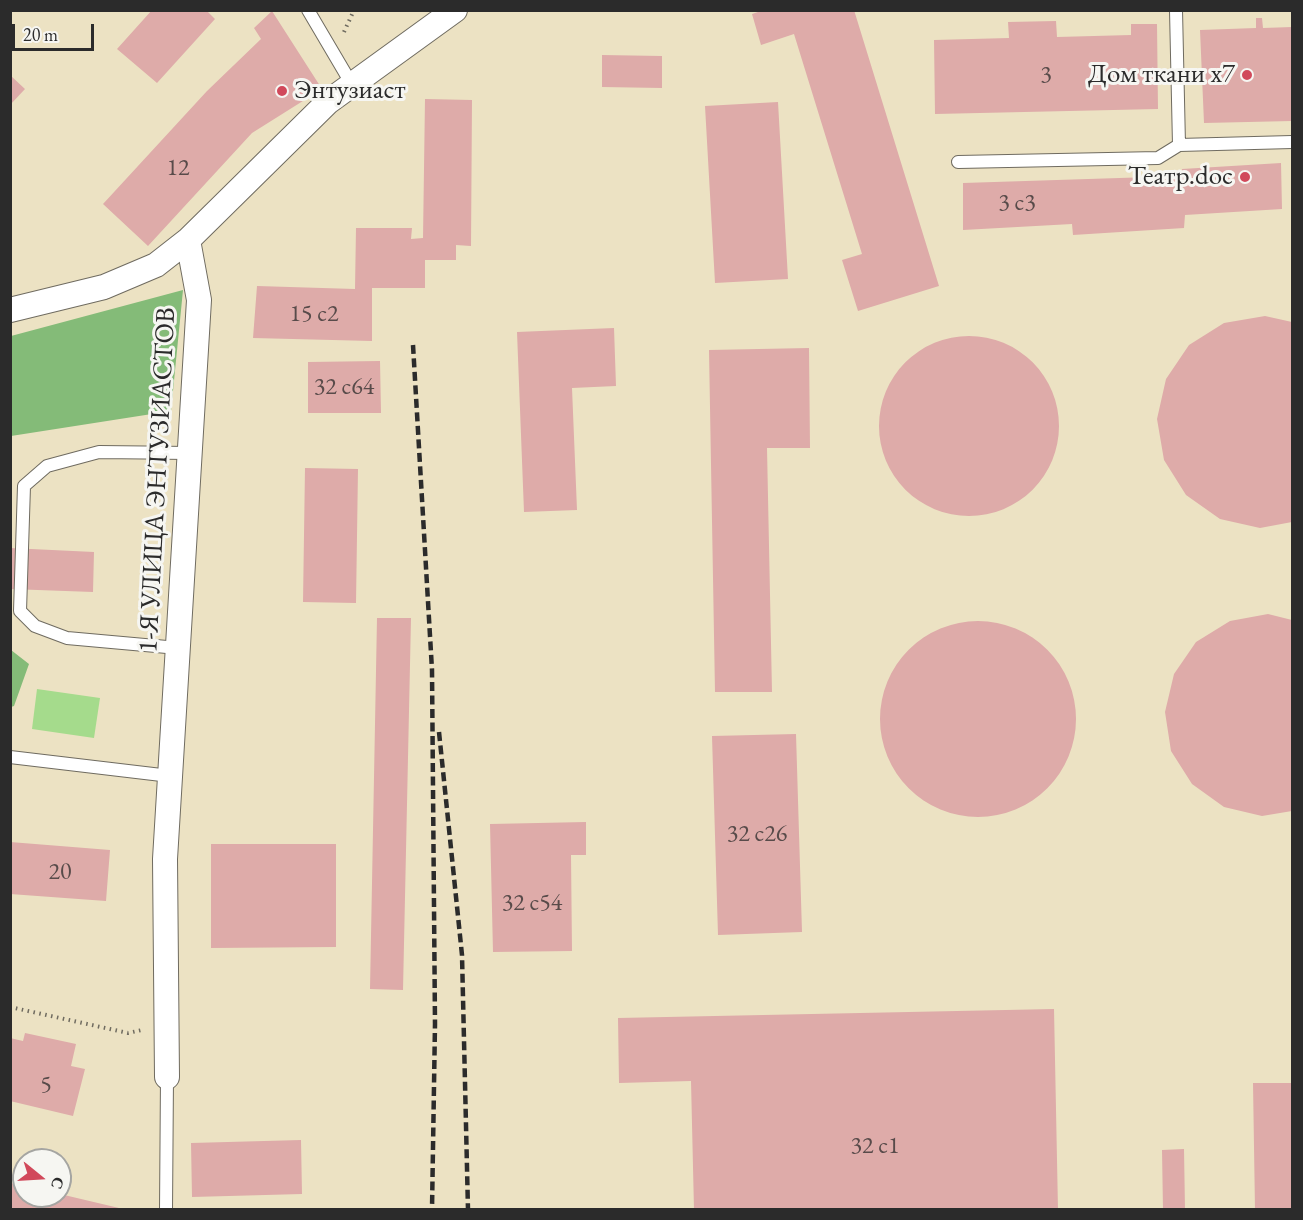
<!DOCTYPE html>
<meta charset="utf-8">
<style>
body{margin:0}
#map{position:relative;width:1303px;height:1220px;overflow:hidden;background:#ece2c3;font-family:"EB Garamond",serif}
canvas{display:block}
.frame{position:absolute;inset:0;border:12px solid #2b2b2b;pointer-events:none}
.north{position:absolute;left:12px;top:1148px;width:60px;height:60px;box-sizing:border-box;background:#f6f6f2;border:2px solid #a5a5a2;border-radius:50%;rotate:108deg;font-size:16px;font-weight:700;line-height:24px;text-align:center;color:#2b2b2b}
.north::after{content:'';display:block;margin:auto;width:21px;height:27px;background:#d1495b;clip-path:polygon(50% 0,100% 100%,50% 72%,0 100%)}
.scale{position:absolute;left:12px;top:24px;width:82px;height:27px;box-sizing:border-box;border:3px solid #2b2b2b;border-top:0;padding-left:8px;font-size:18px;line-height:21px;white-space:nowrap;color:#2b2b2b;-webkit-text-stroke:4px #f6f6f2;paint-order:stroke}
</style>
<div id="map">
<canvas width="1303" height="1220"></canvas>
<div class="frame"></div>
<div class="north">С</div>
<div class="scale">20 m</div>
</div>
<script>
const ctx = document.querySelector('canvas').getContext('2d');
ctx.lineJoin = 'round';
function paint(path, color) { ctx.fillStyle = color; ctx.fill(path, 'evenodd'); }
function strokePath(path, color, width, dash) { ctx.strokeStyle = color; ctx.lineWidth = width; ctx.lineCap = dash ? 'butt' : 'round'; ctx.setLineDash(dash || []); ctx.stroke(path); }
function write(font, color, halo, rows, align = 'center') {
  ctx.font = font + ' "EB Garamond",serif'; ctx.lineWidth = 6; ctx.setLineDash([]); ctx.textBaseline = 'middle'; ctx.strokeStyle = halo; ctx.fillStyle = color; for (const [text, x, y, turn = 0] of rows) {
    ctx.save(); ctx.translate(x, y); ctx.rotate((+turn || 0) * Math.PI / 180); ctx.textAlign = isNaN(turn) ? turn : align; if (halo) ctx.strokeText(text, 0, 0); ctx.fillText(text, 0, 0); ctx.restore();
  }
}
paint(new Path2D(`
 M37 689 100 698 94 738 32 729Z`), '#a5db8c');
paint(new Path2D(`
 M183 290 171 411 11 436V336Z
 M11 650 29 664 14 706 11 707Z`), '#84bb78');
paint(new Path2D(`
 M152 10H206L215 19 157 83 117 49Z
 M764 10H854L939 286 858 311 842 260 862 254 794 34 761 45 752 14Z
 M272 11 322 89 252 133 148 246 103 204 207 91 261 39 254 28Z
 M1256 18H1262L1263 28 1292 27V121L1204 123 1200 30 1256 28Z
 M1056 21 1057 37 1131 35V24H1157L1158 109 935 114 934 40 1009 38 1008 22Z
 M602 55 662 56V88L602 87Z
 M10 75 25 89 10 105Z
 M425 99 472 100 471 246 456 245V260H425V288H372V341L253 338 257 286 355 289 356 228H412L411 239 423 238Z
 M778 102 788 279 715 283 705 106Z
 M1281 163 1282 209 1185 215 1184 228 1073 235 1072 224 963 230V183L1182 176V169Z
 M1265 316 1292 322V522L1260 528 1220 519 1186 495 1164 460 1157 419 1166 379 1189 345 1224 323Z
 M614 328 616 386 572 388 577 510 524 512 517 332Z
 M879 426a90 90 0 1 1 180 0a90 90 0 1 1-180 0Z
 M809 348 810 448H767L772 692H715L709 350Z
 M380 361 381 413H308V362Z
 M305 468 358 469 356 603 303 602Z
 M10 548 94 552 93 592 10 589Z
 M1268 614 1292 620V811L1262 816 1224 807 1192 784 1171 751 1165 712 1174 674 1196 642 1230 621Z
 M377 618H411L403 990 370 989Z
 M880 719a98 98 0 1 1 196 0a98 98 0 1 1-196 0Z
 M796 734 802 932 718 935 712 736Z
 M586 822V855H571L572 951 493 952 490 824Z
 M10 842 110 850 106 901 10 894Z
 M211 844H336V947L211 948Z
 M1054 1009 1058 1210H694L691 1081 619 1083 618 1018Z
 M25 1033 76 1044 71 1066 85 1069 73 1116 10 1101V1038L23 1041Z
 M1253 1083H1292V1210H1255Z
 M301 1140 302 1194 192 1197 191 1143Z
 M1184 1149 1185 1210H1163L1162 1150Z
 M10 1183 24 1186V1196H60V1194L119 1208 118 1210H10Z`), '#deaba9');
const service = new Path2D(`
 M308 10 351 83
 M1179 145 1292 142
 M958 162 1158 158 1179 145 1176 10
 M178 648 67 638 35 626 20 611 24 486 47 466 99 452 190 453
 M10 757 170 776
 M166 1210 167 1077`);
const minor = new Path2D(`
 M10 310 104 287 156 265 188 240
 M167 1077 165 859 199 300 188 240 328 102 455 10`);
strokePath(service, '#6f6b60', 14);
strokePath(minor, '#6f6b60', 26);
strokePath(new Path2D(`
 M344 32 354 10
 M10 1007 128 1033 142 1030`), '#6f6b60', 4, [1.5, 4.5]);
strokePath(service, '#fff', 12);
strokePath(minor, '#fff', 24);
strokePath(new Path2D(`
 M413 345 432 670 435 1024 432 1210
 M439 732 462 955 468 1210`), '#2b2b2b', 4.5, [9, 4.5]);
for (const [x, y, r, color] of [
 [1247,75,6,"#d1495b"],
 [282,91,6,"#d1495b"],
 [1245,177,6,"#d1495b"]
]) { const dot = new Path2D(); dot.arc(x, y, r, 0, 2 * Math.PI); ctx.fillStyle = color; ctx.fill(dot); strokePath(dot, '#f6f6f2', 2); }
write('24px', '#584b4a', null, [
 ["3",1046,75],
 ["12",178,168],
 ["3 с3",1017,203],
 ["15 с2",314,314],
 ["32 с64",344,387],
 ["32 с26",757,834],
 ["20",60,872],
 ["32 с54",532,903],
 ["5",46,1085],
 ["32 с1",875,1146]
]);
write('27px', '#2b2b2b', '#f6f6f2', [
 ["Дом ткани x7",1235,75],
 ["Энтузиаст",294,91,"left"],
 ["Театр.doc",1233,177]
], 'right');
write('27px', '#2b2b2b', '#f6f6f2', [
 ["1-Я УЛИЦА ЭНТУЗИАСТОВ",158,480,-87]
]);
</script>
